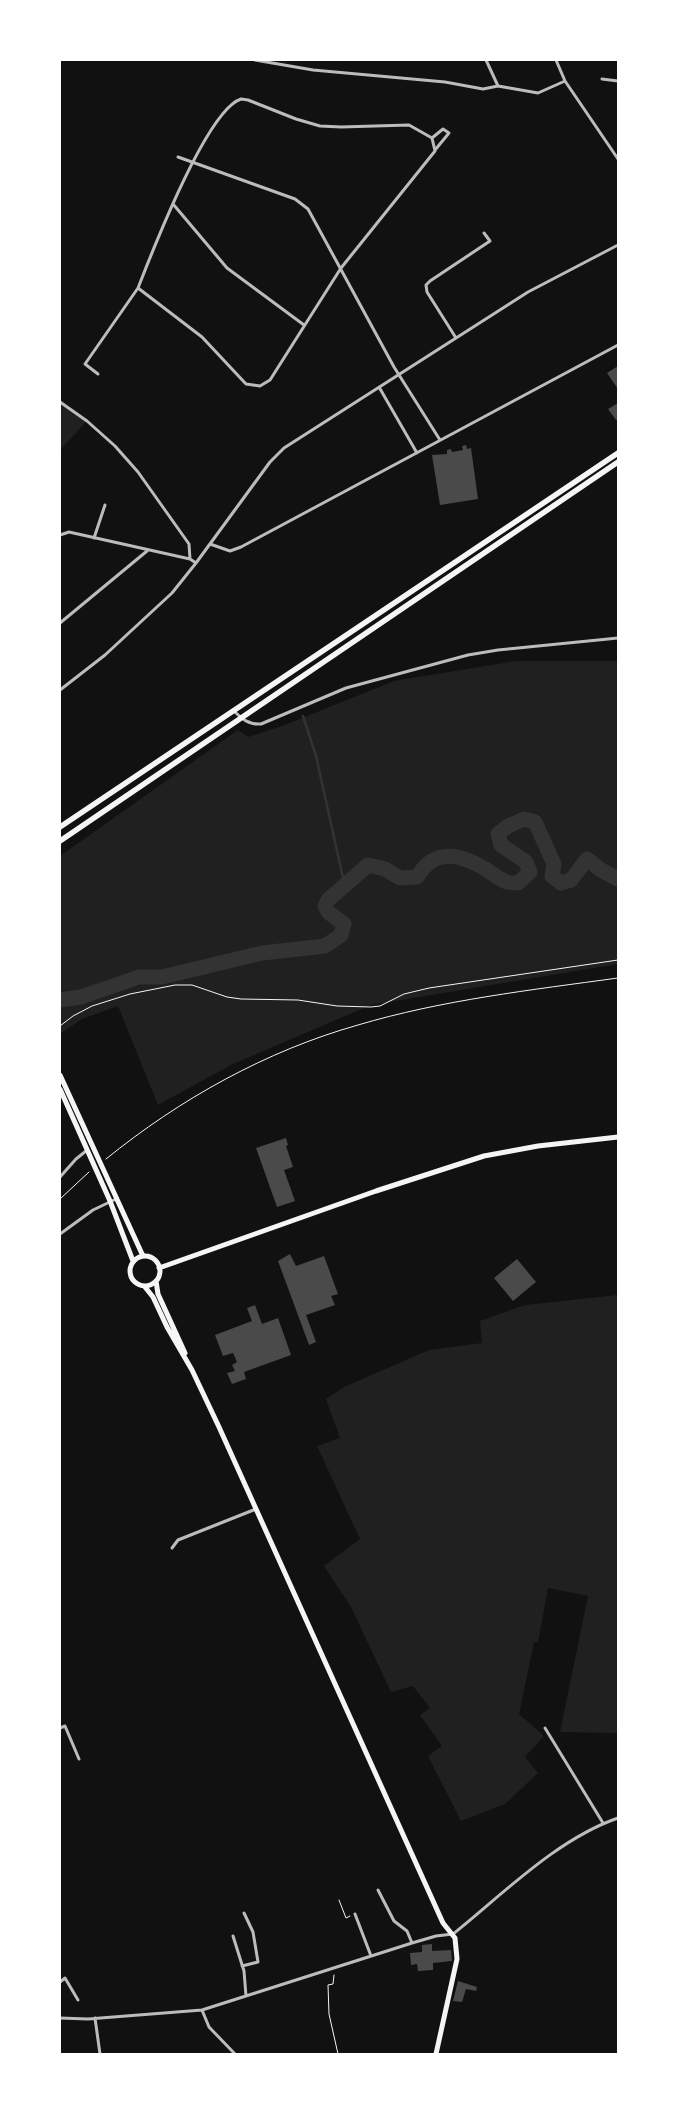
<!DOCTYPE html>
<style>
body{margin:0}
#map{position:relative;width:678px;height:2114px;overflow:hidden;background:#111;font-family:Rubik,sans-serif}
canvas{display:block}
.frame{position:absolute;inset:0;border:61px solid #fff;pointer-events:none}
</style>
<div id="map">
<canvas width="678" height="2114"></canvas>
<div class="frame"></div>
</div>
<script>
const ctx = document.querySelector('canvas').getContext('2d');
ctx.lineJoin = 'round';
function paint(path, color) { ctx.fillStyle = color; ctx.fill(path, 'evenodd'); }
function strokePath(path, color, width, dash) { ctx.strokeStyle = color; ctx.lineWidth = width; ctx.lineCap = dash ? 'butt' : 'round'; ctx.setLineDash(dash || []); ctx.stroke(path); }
paint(new Path2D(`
 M60 402 87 421 60 450Z
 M516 661H618V964L371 1005 233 1064 158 1105 118 1006 82 1019 60 1034V856L238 730 248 737 282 726 394 681Z
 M618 1295V1733L560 1732 588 1596 548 1588 538 1642H534L519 1714 544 1736 525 1757 538 1773 505 1804 461 1821 428 1756 442 1746 420 1715 430 1708 413 1686 391 1692 351 1607 324 1566 360 1539 317 1446 340 1438 326 1399 344 1387 429 1350 482 1343 480 1321 525 1305Z`), '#202020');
strokePath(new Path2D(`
 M303 716 316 756 343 878 346 883`), '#333', 2.5);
strokePath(new Path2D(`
 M60 1000 81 997 139 977H162L262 953 325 946 341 935 344 924 328 912 325 906 328 900 368 865 385 869 400 878 417 877C435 847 461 854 487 870 493 874 500 880 507 882 510 883 515 883 518 883L530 872 526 862 501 845 498 834 508 826 524 819 535 822 554 864 552 876 561 883 571 880 587 859 601 870 618 879`), '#333', 15);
paint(new Path2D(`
 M618 366V389L607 373Z
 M618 403V419L616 420 608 409Z
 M466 445 467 449 471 448 478 499 440 505 432 455 447 454V450L451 449 452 452 463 450 462 446Z
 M286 1138 288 1145 286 1146 293 1167 284 1170 295 1201 277 1207 256 1148Z
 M290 1254 296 1266 324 1256 338 1294 331 1296 335 1305 306 1315 316 1342 309 1345 278 1261Z
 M517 1259 536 1282 513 1301 494 1278Z
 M255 1305 262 1324 278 1318 291 1355 244 1372 246 1379 232 1384 227 1373 235 1371 232 1365 237 1362 233 1353 223 1356 215 1335 252 1321 247 1308Z
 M432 1944V1951L451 1950 452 1961 433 1963V1970L418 1971 417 1964 411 1965 410 1953 422 1952V1945Z
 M458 1981 477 1987 476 1991 466 1989 462 2002 453 2001Z`), '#4a4a4a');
strokePath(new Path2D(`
 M60 1026 73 1016 92 1006 130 994 175 985H192L227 997 241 999 298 1000 337 1006 371 1007 380 1006 404 994 429 988 618 960
 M106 1159C180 1099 266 1051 358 1025 442 1000 531 990 618 978
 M60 1199 89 1172
 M339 1900 346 1918 350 1916
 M334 1975 333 1984 328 1985 329 2014 338 2054`), '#f5f5f5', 1);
strokePath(new Path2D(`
 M255 60 313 70 445 82 483 89 498 86 538 93 565 81
 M486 60 498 86
 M556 60 565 81 618 159
 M602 79 618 81
 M241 99 248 100 296 119 320 126 341 127 409 125 432 138 435 151 341 268 270 380 260 386 246 384 202 337 138 288C152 252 207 110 241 99Z
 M432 138 443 129 449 133 435 150
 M178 157 295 199 308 209 394 367 440 440
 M173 204 227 268 304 325
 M456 338 427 292 426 285 430 281 490 241 484 233
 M98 374 85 364 138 288
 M379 387 417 453
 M60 402 87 421 115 446 138 472 189 544 190 559
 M60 535 69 532 190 559 196 563
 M94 538 105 505
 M210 544 230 551 241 547 618 345
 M60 623 147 551
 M60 690 105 655 172 593 196 563 270 462 284 448 528 292 618 245
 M234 711C242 719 249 725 261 724L346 688 468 655 498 650 618 638
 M60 1177 76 1159 86 1151
 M60 1234 93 1210 116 1199
 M172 1548 178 1540 256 1509
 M60 1728 65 1726 79 1759
 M545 1728 603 1823
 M378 1890 394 1921 407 1931 412 1943
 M355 1914 371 1956
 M233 1936 244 1971 246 1996
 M242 1966 258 1962 253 1932 244 1913
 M60 1982 65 1978 78 2000
 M202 2010 209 2027 235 2054
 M60 2018 88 2019 202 2010 412 1943 436 1936 453 1934C503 1894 557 1839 618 1818
 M95 2018 100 2054`), '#bcbcbc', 3);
strokePath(new Path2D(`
 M60 1075 143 1256
 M60 1089 110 1201 133 1261
 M130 1271a15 15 0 1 1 30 0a15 15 0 1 1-30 0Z
 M159 1268 376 1191 484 1156 538 1146 618 1137
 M156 1281 158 1294 185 1353
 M145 1287 153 1297 167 1327 192 1370 219 1427 443 1923 455 1938 457 1959 436 2054`), '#f5f5f5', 5);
strokePath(new Path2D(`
 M60 827 618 453
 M60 841 618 462`), '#f5f5f5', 5.5);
</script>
